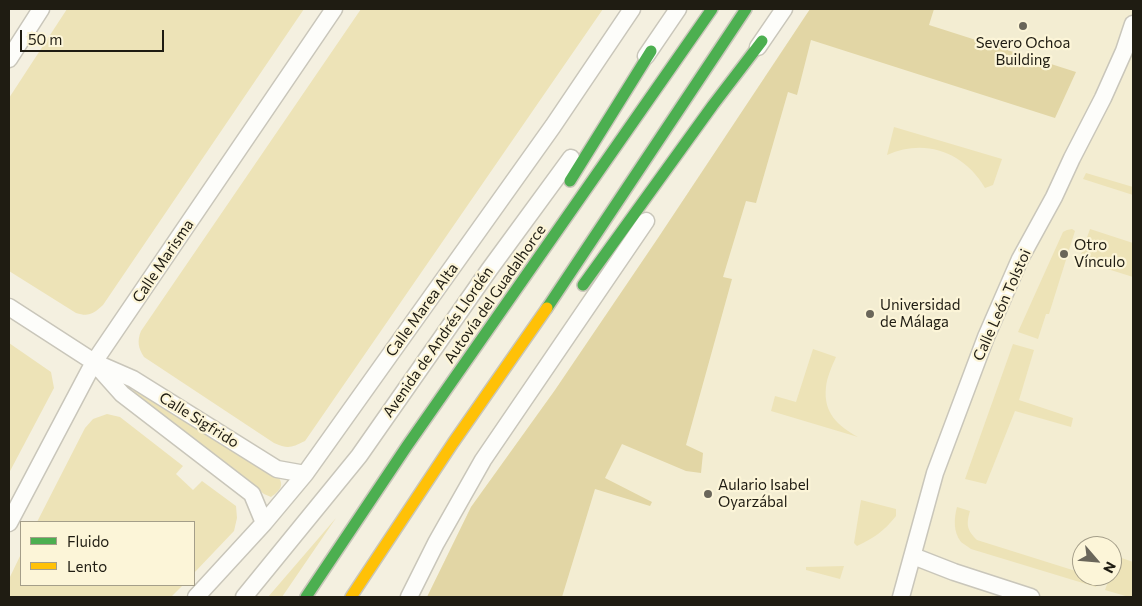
<!DOCTYPE html>
<meta charset="utf-8">
<style>
body{margin:0}
#map{position:relative;width:1142px;height:606px;overflow:hidden;background:#f4f0e0;font-family:Commissioner,sans-serif}
canvas{display:block}
.frame{position:absolute;inset:0;border:10px solid #1f1c12;pointer-events:none}
.legend{position:absolute;left:20px;top:521px;width:175px;height:65px;box-sizing:border-box;background:#fcf5d8;border:1px solid #a49e89;margin:0;padding:6px 9px;list-style:none;font-size:15px;color:#1f1c12}
.legend li{display:flex;align-items:center;gap:10px;height:25px}
.legend b{width:25px;border:1px solid #a49e89}
.north{position:absolute;left:1072px;top:536px;width:50px;height:50px;box-sizing:border-box;background:#fcf5d8;border:1px solid #a49e89;border-radius:50%;rotate:117deg;font-size:14px;font-weight:700;line-height:20px;text-align:center;color:#1f1c12}
.north::after{content:'';display:block;margin:auto;width:18px;height:22px;background:#6a665a;clip-path:polygon(50% 0,100% 100%,50% 72%,0 100%)}
.scale{position:absolute;left:20px;top:30px;width:144px;height:22px;box-sizing:border-box;border:2px solid #1f1c12;border-top:0;padding-left:6px;font-size:15px;line-height:18px;white-space:nowrap;color:#1f1c12;-webkit-text-stroke:4px #fcf5d8;paint-order:stroke}
</style>
<div id="map">
<canvas width="1142" height="606"></canvas>
<div class="frame"></div>
<ul class="legend">
<li><b style="height:6px;background:#4caf50"></b>Fluido</li>
<li><b style="height:6px;background:#ffc107"></b>Lento</li>
</ul>
<div class="north">N</div>
<div class="scale">50 m</div>
</div>
<script>
const ctx = document.querySelector('canvas').getContext('2d');
ctx.lineJoin = 'round';
function paint(path, color) { ctx.fillStyle = color; ctx.fill(path, 'evenodd'); }
function strokePath(path, color, width, dash) { ctx.strokeStyle = color; ctx.lineWidth = width; ctx.lineCap = dash ? 'butt' : 'round'; ctx.setLineDash(dash || []); ctx.stroke(path); }
function write(font, color, halo, rows, align = 'center') {
  ctx.font = font + ' Commissioner,sans-serif'; ctx.lineWidth = 4.5; ctx.setLineDash([]); ctx.textBaseline = 'middle'; ctx.strokeStyle = halo; ctx.fillStyle = color; for (const [text, x, y, turn = 0] of rows) {
    ctx.save(); ctx.translate(x, y); ctx.rotate((+turn || 0) * Math.PI / 180); ctx.textAlign = isNaN(turn) ? turn : align; if (halo) ctx.strokeText(text, 0, 0); ctx.fillText(text, 0, 0); ctx.restore();
  }
}
paint(new Path2D(`
 M810 9H1133V597H427L471 507 555 390 658 238ZM1082 546H1112V576H1082Z`), '#f3edd2');
paint(new Path2D(`
 M67 9H304L103 305C93 314 89 317 76 313L9 271V98Z
 M361 9H603L305 441C291 448 288 449 274 443L144 357C138 348 137 341 141 331Z
 M894 127 1002 159 993 185 985 188C964 152 925 138 887 155Z
 M1086 173 1133 187V195L1083 179Z
 M1072 229 1075 231 1049 314H1046L1038 339 1018 332 1063 232 1067 230Z
 M1090 229 1133 243V277L1079 260Z
 M9 343 51 372 54 388 9 473Z
 M1013 344 1034 350 1019 400 1073 418 1071 427 1015 411 986 484 965 479Z
 M813 349 836 357C832 366 827 377 826 387 823 413 838 426 858 437L771 411 775 396 796 402Z
 M135 388 276 475C286 484 280 491 271 497L264 494 135 393 133 391Z
 M107 414 120 417 183 466 176 474 193 490 202 481 236 506 237 518 234 531 194 573V522H37L85 428 93 419Z
 M861 500 896 509V516C884 531 874 538 857 546L854 543Z
 M957 507 970 511C966 525 967 530 977 540L1082 573V576H1091L1098 578 1096 587 971 549C968 547 964 544 961 542 953 532 954 518 957 507Z
 M336 518 282 597H268Z
 M21 554V585H183L171 597H9V579Z
 M1116 556 1133 562V597H1129L1105 590 1110 576H1112V569Z
 M844 566 840 579 806 570V567Z`), '#ede3b7');
paint(new Path2D(`
 M810 9H934L929 25 1076 72 1055 118 811 40 797 95 788 92 756 203 746 201 723 277 732 279 686 445 703 453 701 473 686 471 622 444 605 478 652 502 650 506 595 489 562 597H427L471 507 555 390 658 238Z`), '#e2d6a5');
const street = new Path2D(`
 M758 47 784 9
 M646 56 678 9
 M9 59 41 9
 M9 307 94 362 133 379 277 469 305 474
 M97 366 122 394 252 494 264 523
 M9 523 94 362 334 9
 M913 556 954 572 1031 597
 M196 597 264 523 305 474 553 126 632 9
 M244 597 359 456 489 270 571 158
 M409 597 436 543 483 460 646 221
 M901 597 935 473 986 337 1020 259 1054 197 1072 158 1103 98 1124 51 1133 24`);
const fast = new Path2D(`
 M570 181 651 51
 M583 285 713 105 762 41
 M547 308 746 9
 M306 597 407 446 712 9`);
const slow = new Path2D(`
 M351 597 453 443 547 308`);
strokePath(street, '#c9c6ba', 19);
strokePath(fast, '#c9c6ba', 14);
strokePath(slow, '#c9c6ba', 14);
strokePath(street, '#fdfdfa', 16);
strokePath(fast, '#4caf50', 11);
strokePath(slow, '#ffc107', 11);
for (const [x, y, r, color] of [
 [1023,26,5,"#6a665a"],
 [1064,254,5,"#6a665a"],
 [870,314,5,"#6a665a"],
 [708,494,5,"#6a665a"]
]) { const dot = new Path2D(); dot.arc(x, y, r, 0, 2 * Math.PI); ctx.fillStyle = color; ctx.fill(dot); strokePath(dot, '#fcf5d8', 2); }
write('15px', '#1f1c12', '#fcf5d8', [
 ["Severo Ochoa",1023,43,"center"],
 ["Building",1023,60,"center"],
 ["Otro",1074,245],
 ["Vínculo",1074,262],
 ["Universidad",880,305],
 ["de Málaga",880,322],
 ["Aulario Isabel",718,485],
 ["Oyarzábal",718,502]
], 'left');
write('15px', '#1f1c12', '#fcf5d8', [
 ["Calle Marisma",163,261,-56],
 ["Autovía del Guadalhorce",495,294,-55],
 ["Calle León Tolstoi",1002,305,-66],
 ["Calle Marea Alta",422,310,-54],
 ["Avenida de Andrés Llordén",438,342,-55],
 ["Calle Sigfrido",199,420,32]
]);
</script>
